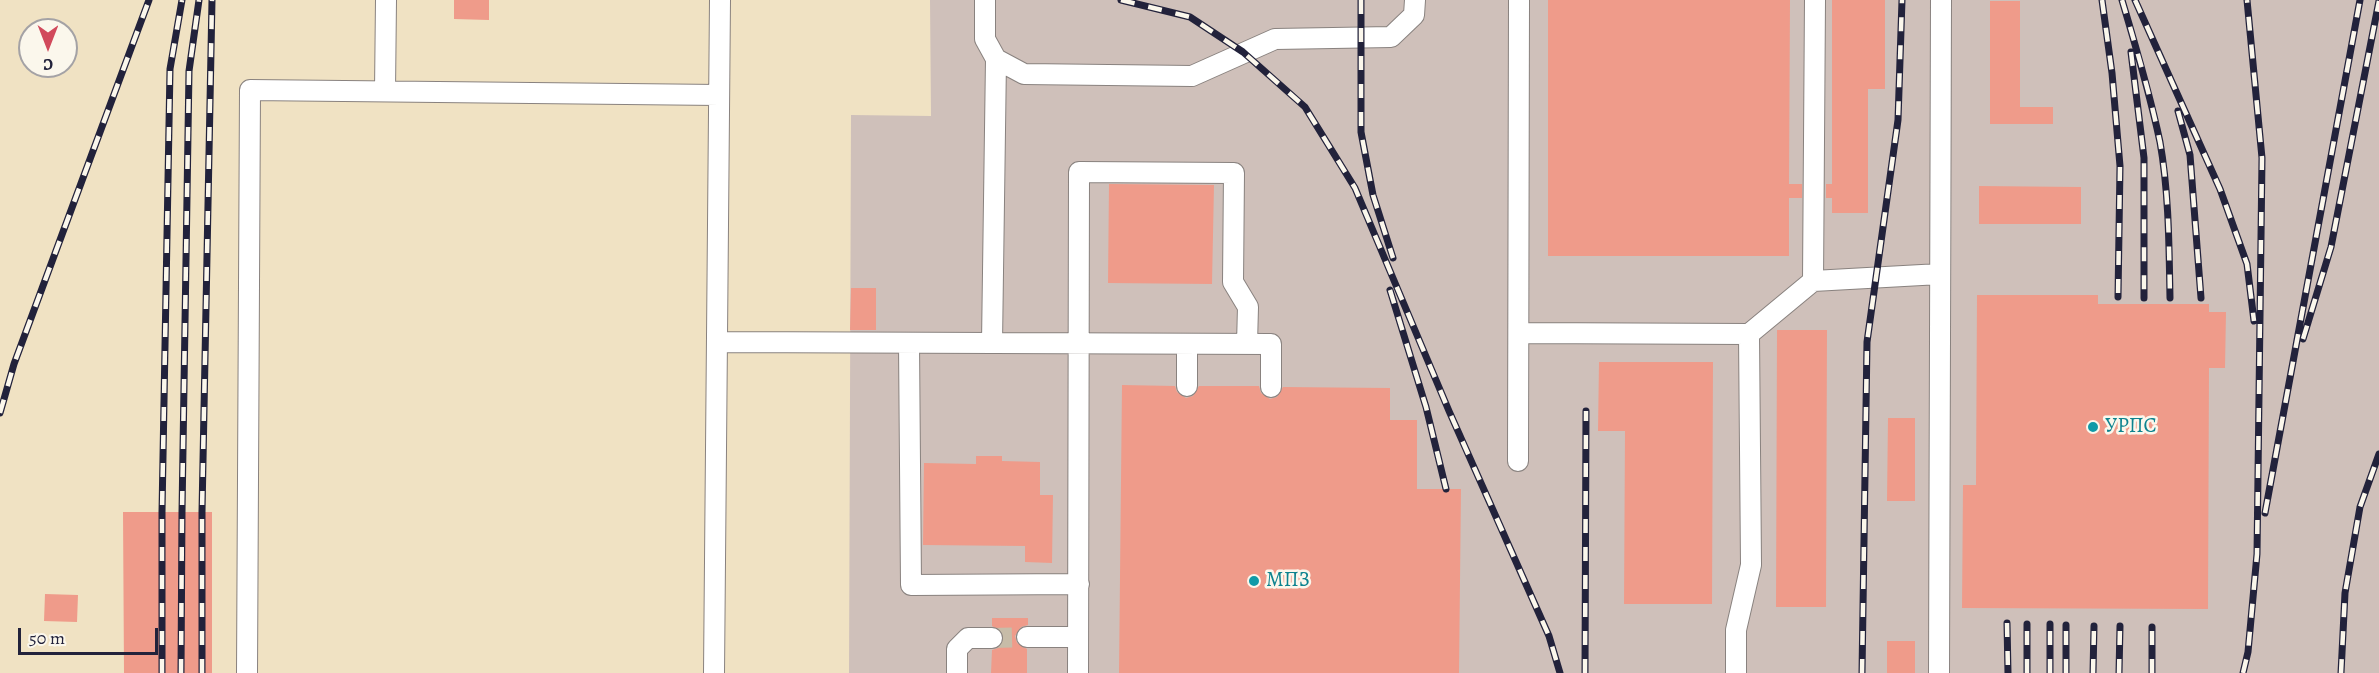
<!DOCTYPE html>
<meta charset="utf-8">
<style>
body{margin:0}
#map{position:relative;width:2379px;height:673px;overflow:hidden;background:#f0e2c3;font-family:Alegreya,serif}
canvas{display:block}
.north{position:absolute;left:18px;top:18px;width:60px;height:60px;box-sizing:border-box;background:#fbf7ec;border:2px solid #a4a2a5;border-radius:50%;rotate:180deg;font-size:16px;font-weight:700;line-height:24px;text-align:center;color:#22223b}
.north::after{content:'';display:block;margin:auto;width:21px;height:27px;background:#d1495b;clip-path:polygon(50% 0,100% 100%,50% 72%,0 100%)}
.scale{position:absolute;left:18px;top:628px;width:140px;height:27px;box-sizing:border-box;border:3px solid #22223b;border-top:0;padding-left:8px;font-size:18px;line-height:21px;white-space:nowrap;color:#22223b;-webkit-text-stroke:4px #fbf7ec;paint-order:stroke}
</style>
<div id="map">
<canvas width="2379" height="673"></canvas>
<div class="north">С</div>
<div class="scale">50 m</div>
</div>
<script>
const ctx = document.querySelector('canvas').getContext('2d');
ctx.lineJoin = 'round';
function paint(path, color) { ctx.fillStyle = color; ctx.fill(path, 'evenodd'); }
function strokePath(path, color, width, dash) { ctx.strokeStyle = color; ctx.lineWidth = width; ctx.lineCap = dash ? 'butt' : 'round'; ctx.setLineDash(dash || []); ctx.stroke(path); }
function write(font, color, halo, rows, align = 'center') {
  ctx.font = font + ' Alegreya,serif'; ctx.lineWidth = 5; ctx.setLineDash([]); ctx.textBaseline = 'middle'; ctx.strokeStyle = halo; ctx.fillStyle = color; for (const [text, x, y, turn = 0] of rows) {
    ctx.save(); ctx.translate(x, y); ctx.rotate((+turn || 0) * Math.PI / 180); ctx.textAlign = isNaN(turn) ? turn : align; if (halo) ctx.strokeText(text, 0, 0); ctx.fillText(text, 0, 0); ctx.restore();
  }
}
paint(new Path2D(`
 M930 0H2379V673H849L851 115 931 116Z`), '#cfc0ba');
paint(new Path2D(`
 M454 0H489V20L454 19Z
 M1548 0H1790L1789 184H1802V198H1789V256H1548Z
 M1832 0H1885V89H1868V213H1832V198H1826V184H1832Z
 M1990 1H2020V107H2053V124H1990Z
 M1109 184 1214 185 1212 284 1108 283Z
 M1979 186 2081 187V224H1979Z
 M851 288H876V330H850Z
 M1977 295H2098V304H2209V312H2226L2225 368H2209L2208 609 1962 608 1963 485H1976Z
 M1777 330H1827L1826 607H1776Z
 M1599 362H1713L1712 604H1624L1625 431H1598Z
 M1122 385 1175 386 1177 392 1186 398 1193 396 1199 386H1259L1261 393 1270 399 1277 397 1283 387 1390 388V420H1417V489H1461L1459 673H1119Z
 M1888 418H1915V501H1887Z
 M976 456H1002V461L1040 462V495H1053L1052 563 1025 562V546L923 545 924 463 976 464Z
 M123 512H212V673H124Z
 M45 594 78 595 77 622 44 621Z
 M992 618H1028V625L1021 627 1015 636 1017 643 1027 649V673H991L992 650 998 648 1004 639 1002 632 992 626Z
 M1887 641H1915V673H1887Z`), '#ef9b8a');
strokePath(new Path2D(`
 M992 638 1027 637`), '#c7bca8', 20, [20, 10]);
const minor = new Path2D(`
 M985 0V39L996 59 992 343
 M996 59 1024 74 1192 76 1275 39 1391 37 1414 15 1415 0
 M385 91 386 0
 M1813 281 1940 274
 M1519 333 1749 334 1813 281 1815 0
 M718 342 1271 344V387
 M909 343 911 585 1079 584
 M1187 344V386
 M1518 461 1519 0
 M1027 637H1078
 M247 673 250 90 719 95
 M714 673 720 0
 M957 673V649L968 638H992
 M1078 673 1079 172 1234 173 1233 282 1248 307 1247 344
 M1736 673V630L1751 565 1749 334
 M1939 673 1941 0`);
strokePath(minor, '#89827f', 22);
strokePath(minor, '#fff', 20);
const rail = new Path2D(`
 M1121 0 1190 17 1243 52 1305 107 1355 188 1449 411 1549 636 1560 673
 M1361 0V132L1373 195 1393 258
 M2102 0 2112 73 2120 166 2118 297
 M2122 0C2136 47 2150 94 2160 142 2169 193 2169 246 2170 298
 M2135 0 2220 189 2247 264 2254 321
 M2131 52 2144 158V298
 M2178 111 2190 155 2201 298
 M1390 290 1426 407 1446 489
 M2303 339 2331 247 2379 1
 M0 413 14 364 149 0
 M2265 513 2360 0
 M2007 623 2008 673
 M162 673V512L170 69 182 0
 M181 673 182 512 189 71 199 0
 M202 673V512L212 0
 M1585 673 1586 411
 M1862 673 1867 342 1898 120 1902 0
 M2027 673V624
 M2050 673V624
 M2066 673V625
 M2093 673 2094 626
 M2119 673 2120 626
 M2152 673V627
 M2243 673 2248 652 2257 554 2262 158 2247 0
 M2341 673 2345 593 2360 507 2379 454`);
strokePath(rail, '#22223b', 7);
strokePath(rail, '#fbf7ec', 4.5, [14]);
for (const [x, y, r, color] of [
 [2093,427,6,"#0f9aa8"],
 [1254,581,6,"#0f9aa8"]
]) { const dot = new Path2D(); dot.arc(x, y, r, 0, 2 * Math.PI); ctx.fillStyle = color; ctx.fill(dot); strokePath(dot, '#fbf7ec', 2); }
write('21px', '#0d838f', '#fbf7ec', [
 ["УРПС",2105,427],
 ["МПЗ",1266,581]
], 'left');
</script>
